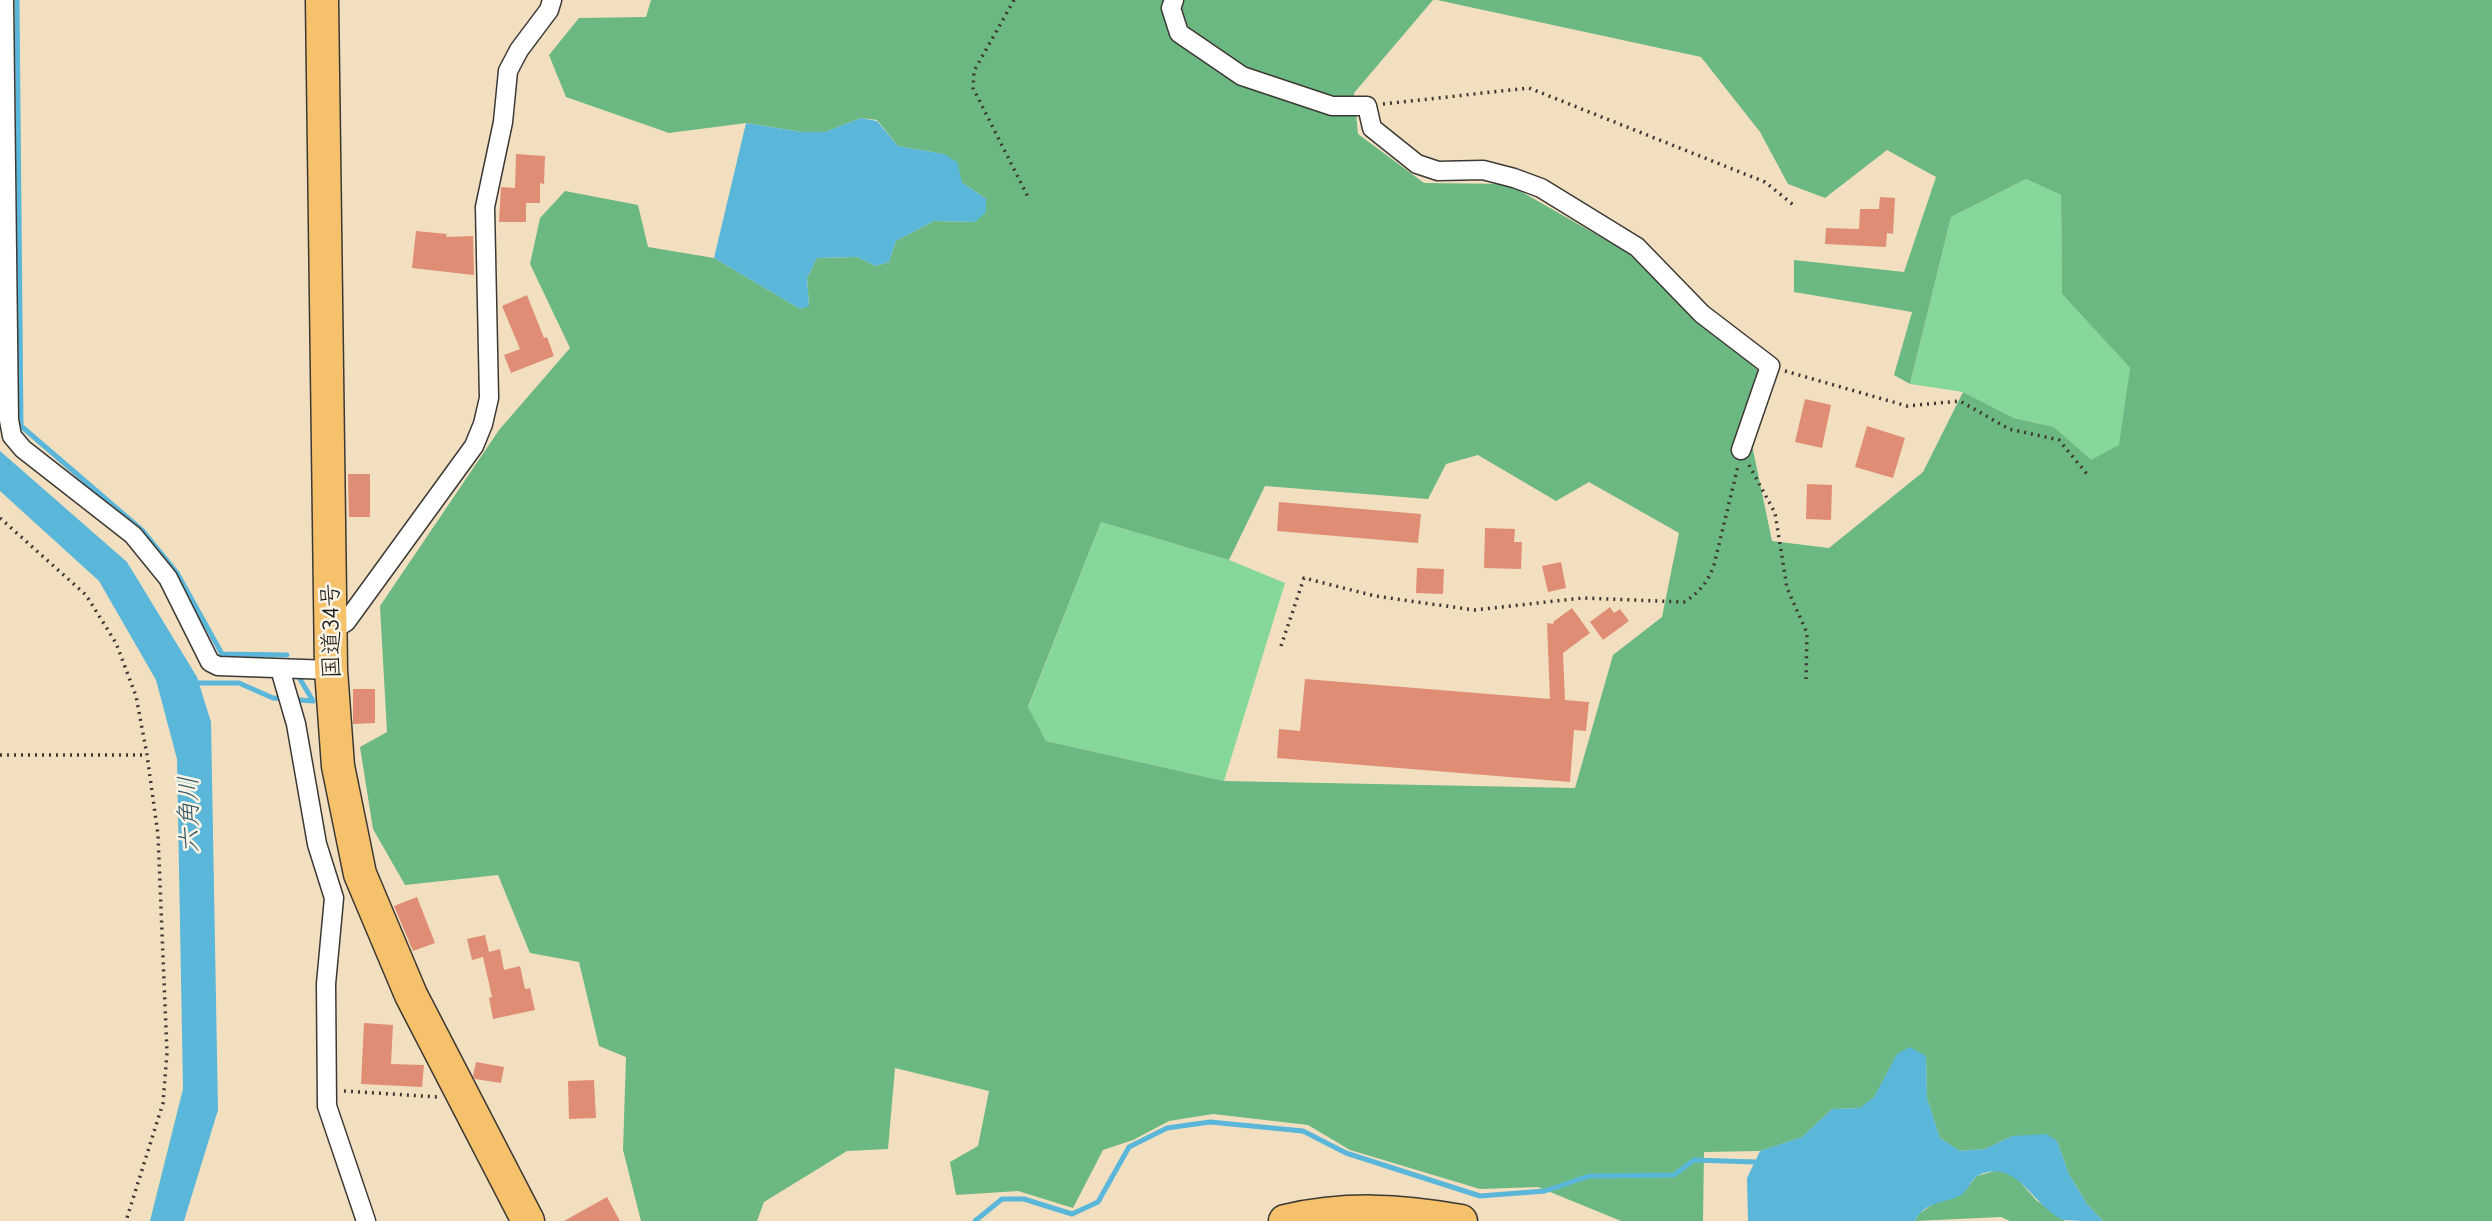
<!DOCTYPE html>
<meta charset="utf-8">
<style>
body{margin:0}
canvas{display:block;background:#f2dfc0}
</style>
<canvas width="2492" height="1221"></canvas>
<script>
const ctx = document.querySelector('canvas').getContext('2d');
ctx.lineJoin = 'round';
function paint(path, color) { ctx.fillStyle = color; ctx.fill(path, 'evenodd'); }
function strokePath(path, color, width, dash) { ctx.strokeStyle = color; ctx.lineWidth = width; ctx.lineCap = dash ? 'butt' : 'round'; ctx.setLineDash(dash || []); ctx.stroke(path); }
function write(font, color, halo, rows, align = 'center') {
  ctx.font = font + ' "Comic Neue","Klee One",sans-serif'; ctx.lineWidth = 5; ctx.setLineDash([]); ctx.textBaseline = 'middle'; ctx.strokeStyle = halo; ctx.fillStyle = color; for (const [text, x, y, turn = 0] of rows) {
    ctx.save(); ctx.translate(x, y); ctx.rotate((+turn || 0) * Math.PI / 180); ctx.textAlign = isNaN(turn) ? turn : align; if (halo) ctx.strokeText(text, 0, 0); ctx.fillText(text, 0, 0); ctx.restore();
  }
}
paint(new Path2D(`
 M2026 179 2061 195 2062 294 2130 368 2120 445 2091 461 2054 427 2014 418 1963 392 1910 384 1951 217Z
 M1101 522 1229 560 1285 583 1224 781 1046 741 1028 708Z`), '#86d89a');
paint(new Path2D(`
 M651 0H1433L1354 93 1358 134 1424 183 1508 184 1627 252 1772 383 1752 445 1772 541 1829 548 1923 472 1963 392 2014 418 2054 427 2091 460 2119 445 2130 368 2062 294 2061 195 2026 179 1951 217 1910 384 1894 375 1912 312 1794 292V260L1904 272 1936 177 1887 150 1825 198 1788 184 1760 132 1701 57 1437 0H2492V1221H2103L2087 1204 2069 1174 2057 1141 2012 1136 1985 1149 1960 1151 1940 1138 1927 1098 1926 1056 1897 1055 1874 1097 1861 1108 1832 1109 1802 1137 1760 1151 1704 1152 1703 1221H1621L1538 1187 1480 1189 1350 1150 1308 1125 1213 1114 1169 1121 1133 1140 1103 1150 1073 1208 1018 1191 956 1195 950 1162 978 1146 989 1091 895 1068 888 1149 847 1151 764 1202 757 1221H641L623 1150 626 1057 599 1046 579 962 530 953 498 875 405 885 373 829 360 747 387 732 380 606 499 430 570 348 530 264 540 218 565 191 638 205 648 247 714 258 800 309 809 305 807 278 817 258 857 257 876 266 889 262 896 241 934 221 975 222 986 199 962 182 944 154 898 146 877 120 861 118 825 132H802L746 123 669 133 566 97 549 55 579 18 646 17ZM1478 455 1556 501 1589 482 1679 533 1662 617 1613 655 1575 788 1224 781 1046 741 1028 707 1101 522 1229 560 1265 486 1428 499 1446 464Z
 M1998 1170 2014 1175 2036 1200 2065 1221H2010L2001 1217 1915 1221 1919 1214 1936 1202 1962 1194 1977 1176Z`), '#6cb882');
paint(new Path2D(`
 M861 118 877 121 898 146 944 154 957 162 962 182 986 199V212L975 222 934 221 896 241 889 262 876 266 857 257 817 258 807 278 809 306 800 309 714 258 746 123 802 132H825Z
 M0 451 127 562 197 677 211 722 218 1110 184 1221H150L183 1089 177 759 156 680 99 581 0 491Z
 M1910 1047 1926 1056 1927 1098 1940 1138 1960 1151 1985 1149 2012 1136 2047 1134 2057 1141 2069 1174 2087 1204 2103 1221C2092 1221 2074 1221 2064 1220 2033 1208 2018 1157 1979 1175 1971 1179 1968 1191 1961 1195 1944 1204 1925 1201 1915 1221H1748L1747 1178 1760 1151 1802 1137 1832 1109 1860 1108 1874 1097 1897 1054Z`), '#5bb7d9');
strokePath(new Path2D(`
 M17 0 21 426 143 531 177 573 222 654 287 655
 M194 683H239L273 698 313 701 300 679
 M975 1221 1002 1199H1024L1072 1214 1098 1202 1129 1147 1167 1128 1210 1122 1303 1131 1346 1153 1480 1196 1545 1191 1589 1176 1674 1175 1694 1160 1755 1162`), '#5bb7d9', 5);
paint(new Path2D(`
 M516 154 545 156 544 184 540 183V203H526V222H499L501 187 515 188Z
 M1880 197 1895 198 1893 234 1887 233 1886 247 1825 244 1826 228 1859 229 1860 209H1879Z
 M416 231 447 234 446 237 473 236 474 275 412 268Z
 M527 295 544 338 547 337 554 356 511 373 504 355 520 349 502 306Z
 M1805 399 1831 405 1822 448 1795 442Z
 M1867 426 1905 438 1893 478 1855 467Z
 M348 474H370V517H349Z
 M1807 484 1832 485 1831 520 1806 519Z
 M1279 502 1421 514 1418 543 1277 531Z
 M1485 528 1515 529 1514 542H1522L1521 569 1484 568Z
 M1561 562 1566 588 1548 592 1542 566Z
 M1417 568 1444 569 1443 594 1416 593Z
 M1610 607 1614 613 1620 609 1629 621 1603 640 1590 622Z
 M1572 608 1590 633 1563 653 1565 700 1589 702 1586 731 1574 730 1570 782 1277 758 1279 729 1300 731 1305 679 1550 699 1547 623 1554 624 1553 622Z
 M353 689H375V723L353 724Z
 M417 897 435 943 413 951 394 906Z
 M485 935 489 952 500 949 504 970 520 966 525 989 530 988 535 1010 493 1019 489 998 492 997 483 957 472 960 467 939Z
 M364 1023 393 1025 391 1064 424 1065 422 1087 361 1084Z
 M476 1062 504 1067 501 1083 475 1079 473 1076Z
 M594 1080 596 1118 569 1119 568 1081Z
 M607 1197 620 1221H564Z`), '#df8e75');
const street = new Path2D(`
 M4 0 9 420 12 436 23 449 133 535 168 578 210 662 218 666 331 670
 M1174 0 1171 8 1179 33 1242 76 1332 106H1367L1372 128 1417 164 1438 171 1483 170 1514 178 1541 188 1637 247 1702 314 1770 366 1741 450
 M331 631 346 622 474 446 483 424 489 398 485 207 503 122 508 71 519 50 549 10 552 0
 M280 669 296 724 317 844 334 898 326 984 327 1106 366 1221`);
const highway = new Path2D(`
 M322 0 331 670 338 766 360 874 411 995 528 1221
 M1285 1221C1345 1207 1401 1210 1461 1221`);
strokePath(street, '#3c3935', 21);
strokePath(highway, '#3c3935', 35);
strokePath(new Path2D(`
 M1014 0 974 71 973 88 1028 197
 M1383 104 1529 88 1765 182 1796 207
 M1785 371 1907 406 1960 401 2009 429 2059 440 2087 474
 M1749 465 1775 513 1787 588 1807 633 1806 679
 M0 518 86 595 116 643 136 696 147 755 158 835 167 1053 163 1103 126 1221
 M1281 646 1304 578 1375 596 1474 610 1583 598 1684 602C1699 593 1708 582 1714 565L1738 466
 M0 755H147
 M344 1091 438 1097`), '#3c3935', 3.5, [2, 5]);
strokePath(street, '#fff', 18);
strokePath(highway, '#f5c16b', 32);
write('24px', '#1c1c1c', '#fcf5e5', [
 ["国道34号",332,631,-91]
]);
write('italic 26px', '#355a68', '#fcf5e5', [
 ["六角川",190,815,-91]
]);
</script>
